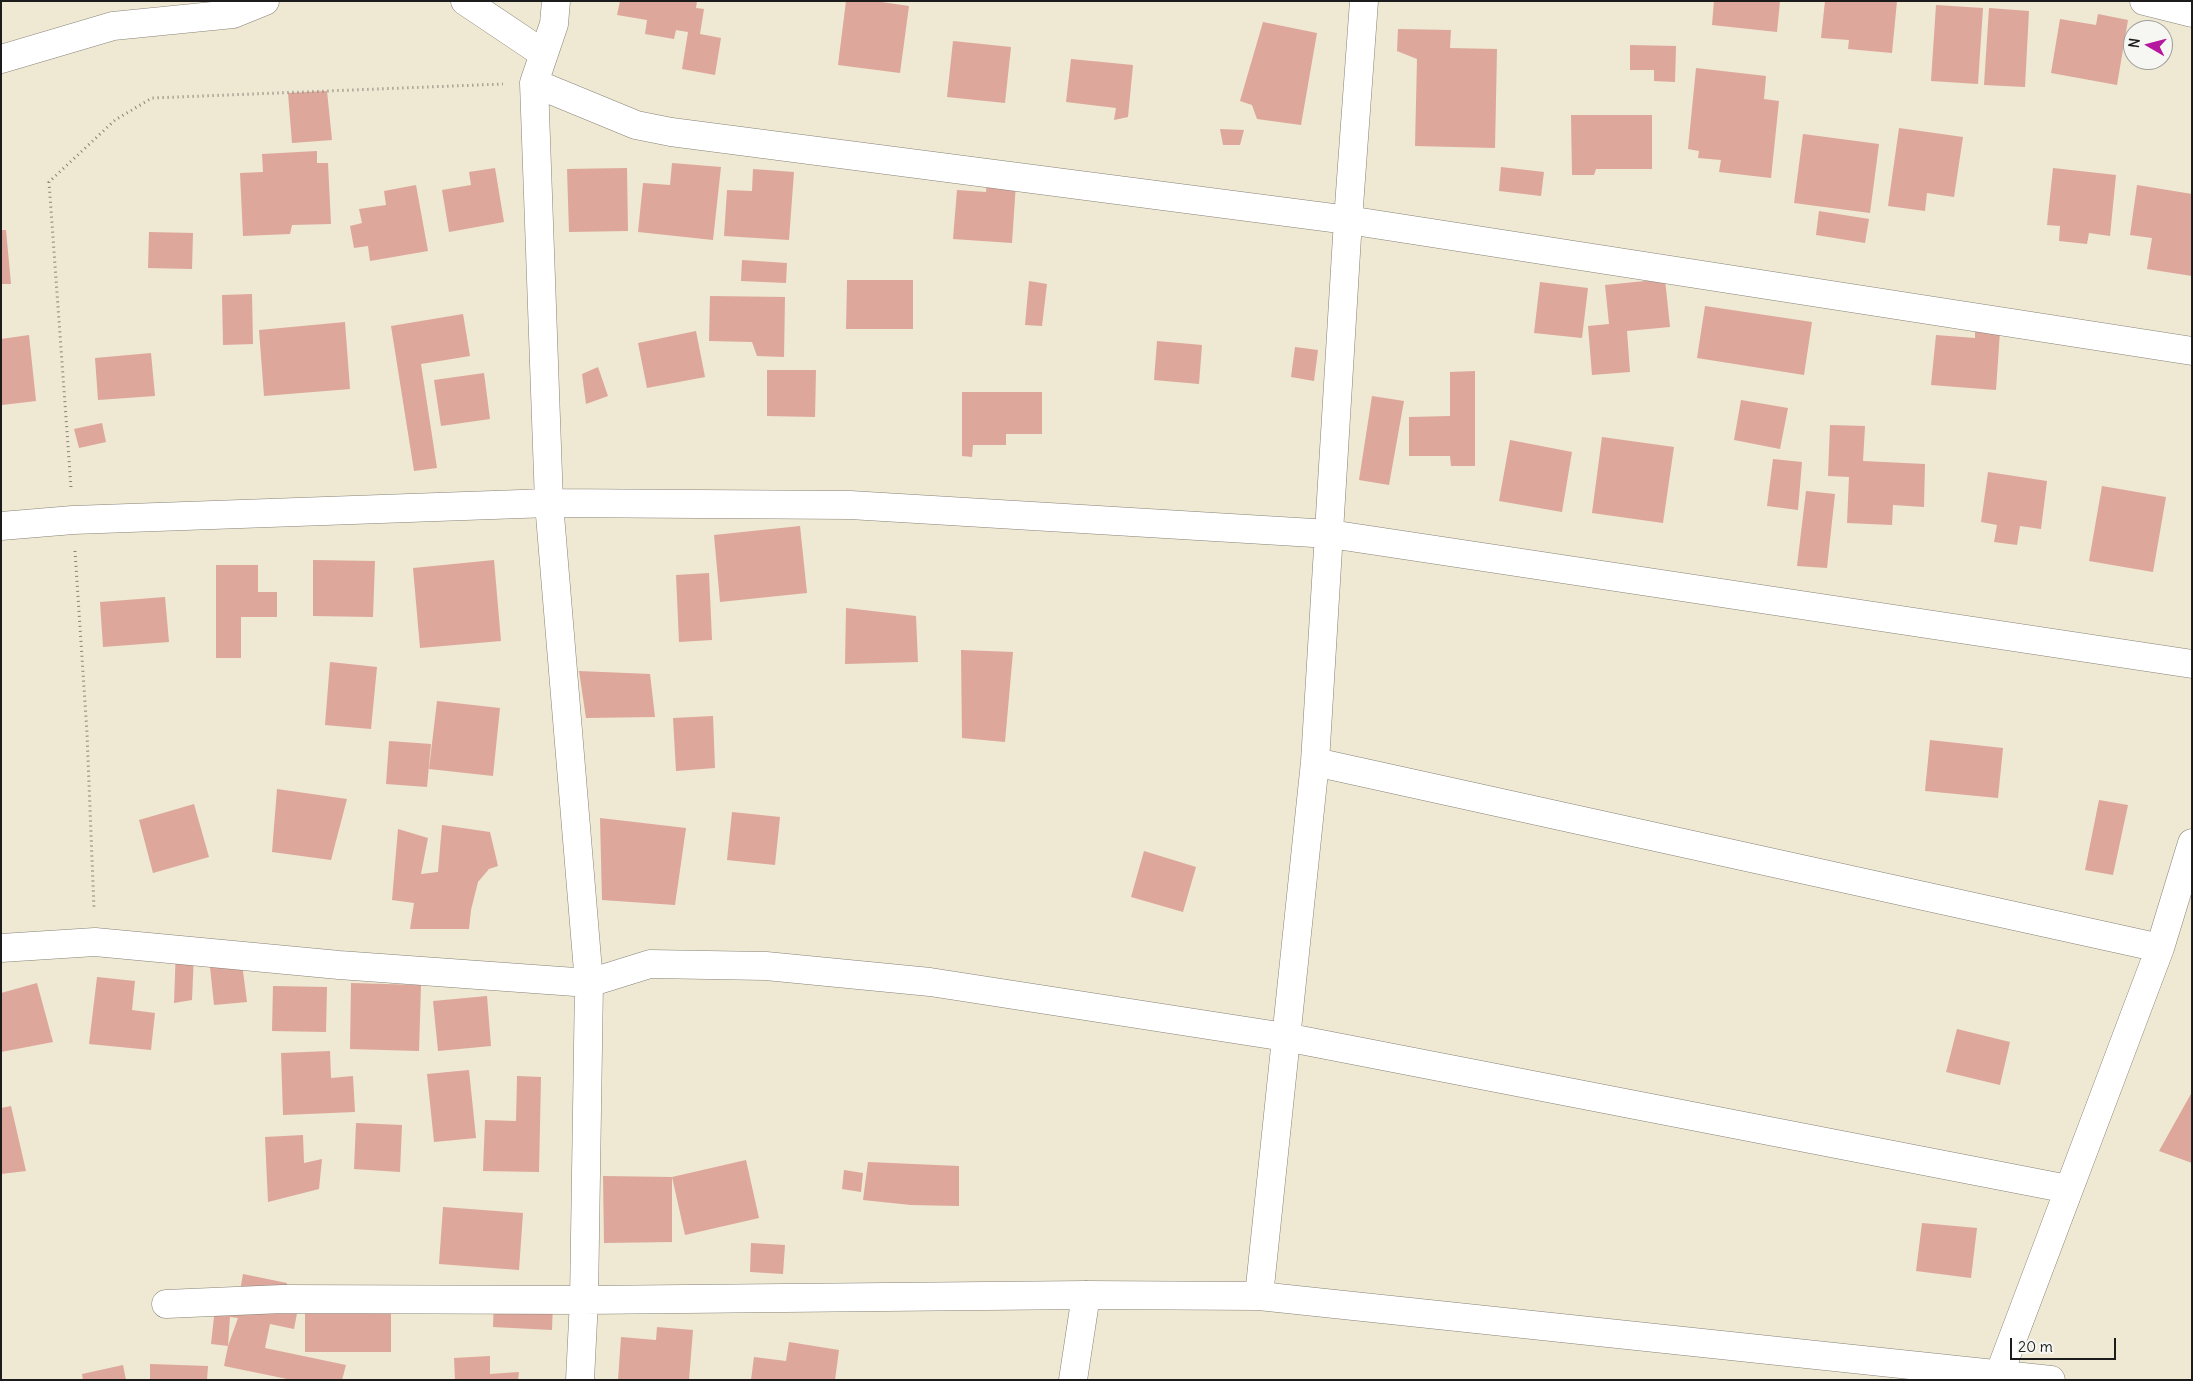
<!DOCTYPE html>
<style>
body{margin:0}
#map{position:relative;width:2193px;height:1381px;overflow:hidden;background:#efe8d2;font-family:Delius,sans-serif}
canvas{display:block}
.frame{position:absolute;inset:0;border:2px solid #1c1c1c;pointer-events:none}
.north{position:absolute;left:2123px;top:20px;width:50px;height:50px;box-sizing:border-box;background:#f6f6f2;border:1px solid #9f9f9c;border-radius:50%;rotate:278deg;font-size:14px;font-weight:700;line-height:20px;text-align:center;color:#1c1c1c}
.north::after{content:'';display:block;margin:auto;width:18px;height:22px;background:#b5179e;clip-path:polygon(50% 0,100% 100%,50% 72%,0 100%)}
.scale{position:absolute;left:2010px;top:1338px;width:106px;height:22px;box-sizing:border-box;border:2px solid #1c1c1c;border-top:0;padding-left:6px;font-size:15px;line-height:18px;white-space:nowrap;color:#1c1c1c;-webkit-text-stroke:4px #f6f6f2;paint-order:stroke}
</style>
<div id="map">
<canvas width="2193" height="1381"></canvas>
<div class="frame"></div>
<div class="north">N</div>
<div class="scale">20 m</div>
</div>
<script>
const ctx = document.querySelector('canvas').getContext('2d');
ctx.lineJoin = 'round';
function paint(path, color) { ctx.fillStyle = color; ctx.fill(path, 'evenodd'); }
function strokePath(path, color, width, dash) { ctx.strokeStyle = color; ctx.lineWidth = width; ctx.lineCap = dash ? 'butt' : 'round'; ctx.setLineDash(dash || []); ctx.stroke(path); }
paint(new Path2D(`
 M620 1H697L696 8 704 9 700 34 721 38 715 75 682 69 688 32 676 30 674 39 645 34 647 20 617 15Z
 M846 1H875L909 6 900 73 838 65Z
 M1714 1H1780L1777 32 1712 25Z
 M1825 1H1897L1892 53 1848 49 1849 40 1821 38Z
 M1936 5 1983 8 1978 84 1931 81Z
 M1989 8 2029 11 2025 87 1984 85Z
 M2098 14 2128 20 2117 85 2051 73 2060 19 2096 25Z
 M1263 22 1317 33 1301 125 1257 119 1252 105 1240 101Z
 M1398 29 1451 30 1450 48 1497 49 1495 148 1415 146 1417 59 1397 51Z
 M953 41 1011 47 1005 103 947 97Z
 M1630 45 1676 46 1675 82 1654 81V70H1630Z
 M1071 59 1133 65 1128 117 1114 120 1116 108 1066 102Z
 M1696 68 1766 76 1764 99 1779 101 1771 178 1719 172 1721 160 1698 158 1699 151 1688 149Z
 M327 91 332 140 292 143 288 93Z
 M1571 115H1652V169H1596L1594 175H1572Z
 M1899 128 1963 137 1954 197 1927 193 1925 211 1888 206Z
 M1220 129 1244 130 1240 145H1223Z
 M1803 134 1879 144 1870 213 1794 203Z
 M317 151V163H328L331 224 292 225 290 234 243 236 240 173 263 172 262 154Z
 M672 163 721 167 713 240 638 232 643 183 670 185Z
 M1501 167 1544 172 1541 196 1499 191Z
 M495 168 504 222 449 232 442 190 471 185 469 172Z
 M627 168 628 231 569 232 567 169Z
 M2053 168 2116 175 2110 236 2089 233 2087 244 2059 241 2060 226 2047 225Z
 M753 169 794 172 789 240 724 236 727 190 752 191Z
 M987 180 1016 183 1012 243 953 239 957 190 986 192Z
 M416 185 428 251 370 261 368 246 354 248 350 226 362 223 359 209 386 205 384 191Z
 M2137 185 2192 194V276L2147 269 2152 238 2130 235Z
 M1819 211 1869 219 1865 243 1816 235Z
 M1 230H6L11 284H1Z
 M149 232 193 233 192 269 148 268Z
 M742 260 787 263 786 283 741 281Z
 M1665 279 1670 327 1627 331 1630 372 1592 375 1588 326 1609 324 1605 285Z
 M847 280H913V329H846Z
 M1029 281 1047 284 1042 326 1025 325Z
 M1540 282 1588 288 1582 338 1534 333Z
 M252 294 253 344 223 345 222 295Z
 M710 296 785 297 784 357 757 356 752 342 709 341Z
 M1705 306 1812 322 1804 375 1697 358Z
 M463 314 470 356 421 364 437 468 414 471 391 326Z
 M345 322 350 389 264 396 259 330Z
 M1975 329 2000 331 1996 390 1931 385 1936 335 1975 338Z
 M696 331 705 377 647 388 638 343Z
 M29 335 36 401 2 405 1 339Z
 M1157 341 1202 345 1199 384 1154 380Z
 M1295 347 1318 350 1314 381 1291 377Z
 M151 353 155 396 98 400 95 358Z
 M598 367 608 396 586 404 582 374Z
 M767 370H816L815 417 767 416Z
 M1475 371V466H1451L1450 456H1409V417L1450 416V372Z
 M484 373 490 419 441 426 434 380Z
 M962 392H1042V434H1006V445H973L972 457 962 456Z
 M1372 396 1404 401 1389 485 1359 480Z
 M1741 400 1788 408 1780 449 1734 440Z
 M102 423 106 442 79 448 74 429Z
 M1830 425 1865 426 1863 461 1925 464 1924 507 1893 505 1892 525 1847 523 1849 477 1828 476Z
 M1602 437 1674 447 1663 523 1592 513Z
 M1510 440 1572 452 1562 512 1499 501Z
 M1773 459 1802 462 1798 510 1767 506Z
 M1988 472 2047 481 2041 529 2020 526 2017 545 1994 542 1997 525 1981 522Z
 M2102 486 2166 497 2153 572 2089 561Z
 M1806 491 1835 494 1827 568 1797 566Z
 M800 526 807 593 720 602 714 535Z
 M313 560 375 561 373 617 313 616Z
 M494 560 501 641 420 648 413 568Z
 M216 565H258V592H277V617H241V658H216Z
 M709 573 712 640 679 642 676 575Z
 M165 597 169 642 103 647 100 602Z
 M846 608 916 616 918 662 845 664Z
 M961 650 1013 652 1005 742 962 738Z
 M330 662 377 667 371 729 325 725Z
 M579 671 650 674 655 717 586 718Z
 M437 701 500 708 493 776 429 769Z
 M713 716 715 768 676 771 673 718Z
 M1930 740 2003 748 1998 798 1925 791Z
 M389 741 431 744 427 787 386 784Z
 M277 789 347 799 331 860 272 852Z
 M2099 800 2128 805 2113 875 2085 870Z
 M194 804 209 857 153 873 139 820Z
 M732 812 780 817 775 865 727 860Z
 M600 818 686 828 675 905 602 900Z
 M442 825 490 832 498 866 489 869 478 882 471 910 469 929H410L414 903 392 900 398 829 428 838 421 874 438 872Z
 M1144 851 1196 867 1183 912 1131 897Z
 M176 947 194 954 192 1000 174 1003Z
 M242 964 247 1002 214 1005 210 967Z
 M97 977 135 981 132 1010 155 1013 151 1050 89 1044Z
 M37 983 53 1042 1 1052V993Z
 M351 983 421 985 419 1051 350 1049Z
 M273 986 327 987 326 1032 272 1031Z
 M487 996 491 1046 438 1051 433 1001Z
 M1957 1029 2010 1042 2000 1085 1946 1072Z
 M330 1051 331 1078 353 1076 355 1112 283 1115 281 1053Z
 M469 1070 476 1138 434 1142 427 1074Z
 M517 1076 541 1077 539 1172 483 1171 485 1120 516 1121Z
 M2192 1092V1163L2159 1151Z
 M11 1106 26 1171 1 1174V1108Z
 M356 1123 402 1125 400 1172 354 1169Z
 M303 1135 304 1163 322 1159 319 1189 268 1202 265 1137Z
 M746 1160 759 1218 685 1235 672 1177Z
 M868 1162 959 1166V1206L911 1205 863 1200Z
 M844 1170 863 1173 861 1192 842 1189Z
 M603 1176 672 1177V1242L604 1243Z
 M443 1207 523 1213 519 1270 439 1264Z
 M1922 1223 1977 1228 1971 1278 1916 1271Z
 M751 1243 785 1245 783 1274 750 1272Z
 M243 1274 287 1283 284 1301 299 1303 294 1329 270 1324 265 1348 346 1365 342 1380H292L224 1366 228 1346 238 1318 230 1317 228 1346 211 1344 215 1308 199 1307 201 1288 240 1291Z
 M494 1299 553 1302 552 1330 493 1327Z
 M391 1306V1352H305V1307Z
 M657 1327 693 1330 689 1380H618L621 1337 656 1340Z
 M789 1342 839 1350 835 1380H751L754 1357 786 1361Z
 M490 1356V1374L519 1372 518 1380H455L454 1358Z
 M150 1364 208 1366 207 1380H150Z
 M123 1365 126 1380H83L82 1374Z`), '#dda79c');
const minor = new Path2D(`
 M465 1 544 54
 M556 1 554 24 534 83 549 503 589 983 584 1300 580 1380
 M2144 1 2192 13
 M1 59 113 26 233 14 265 1
 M534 83 636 125 671 132 1348 220 2192 351
 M1 526 73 520 549 503 850 505 1330 534 2192 664
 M1315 762 2160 948
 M1 948 95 942 339 965 589 983 650 964 766 966 930 982 1285 1037 2068 1189
 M1259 1296 1315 762 1348 220 1364 1
 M166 1304 282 1299 584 1300 1086 1295 1259 1296 2051 1380
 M1073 1380 1086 1295
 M1997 1380 2160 948 2192 843`);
strokePath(minor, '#868277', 29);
strokePath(new Path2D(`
 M71 487 49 182 115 120 152 98 503 84
 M75 551 87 733 94 909`), '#868277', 3, [1, 4]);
strokePath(minor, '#fff', 28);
</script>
